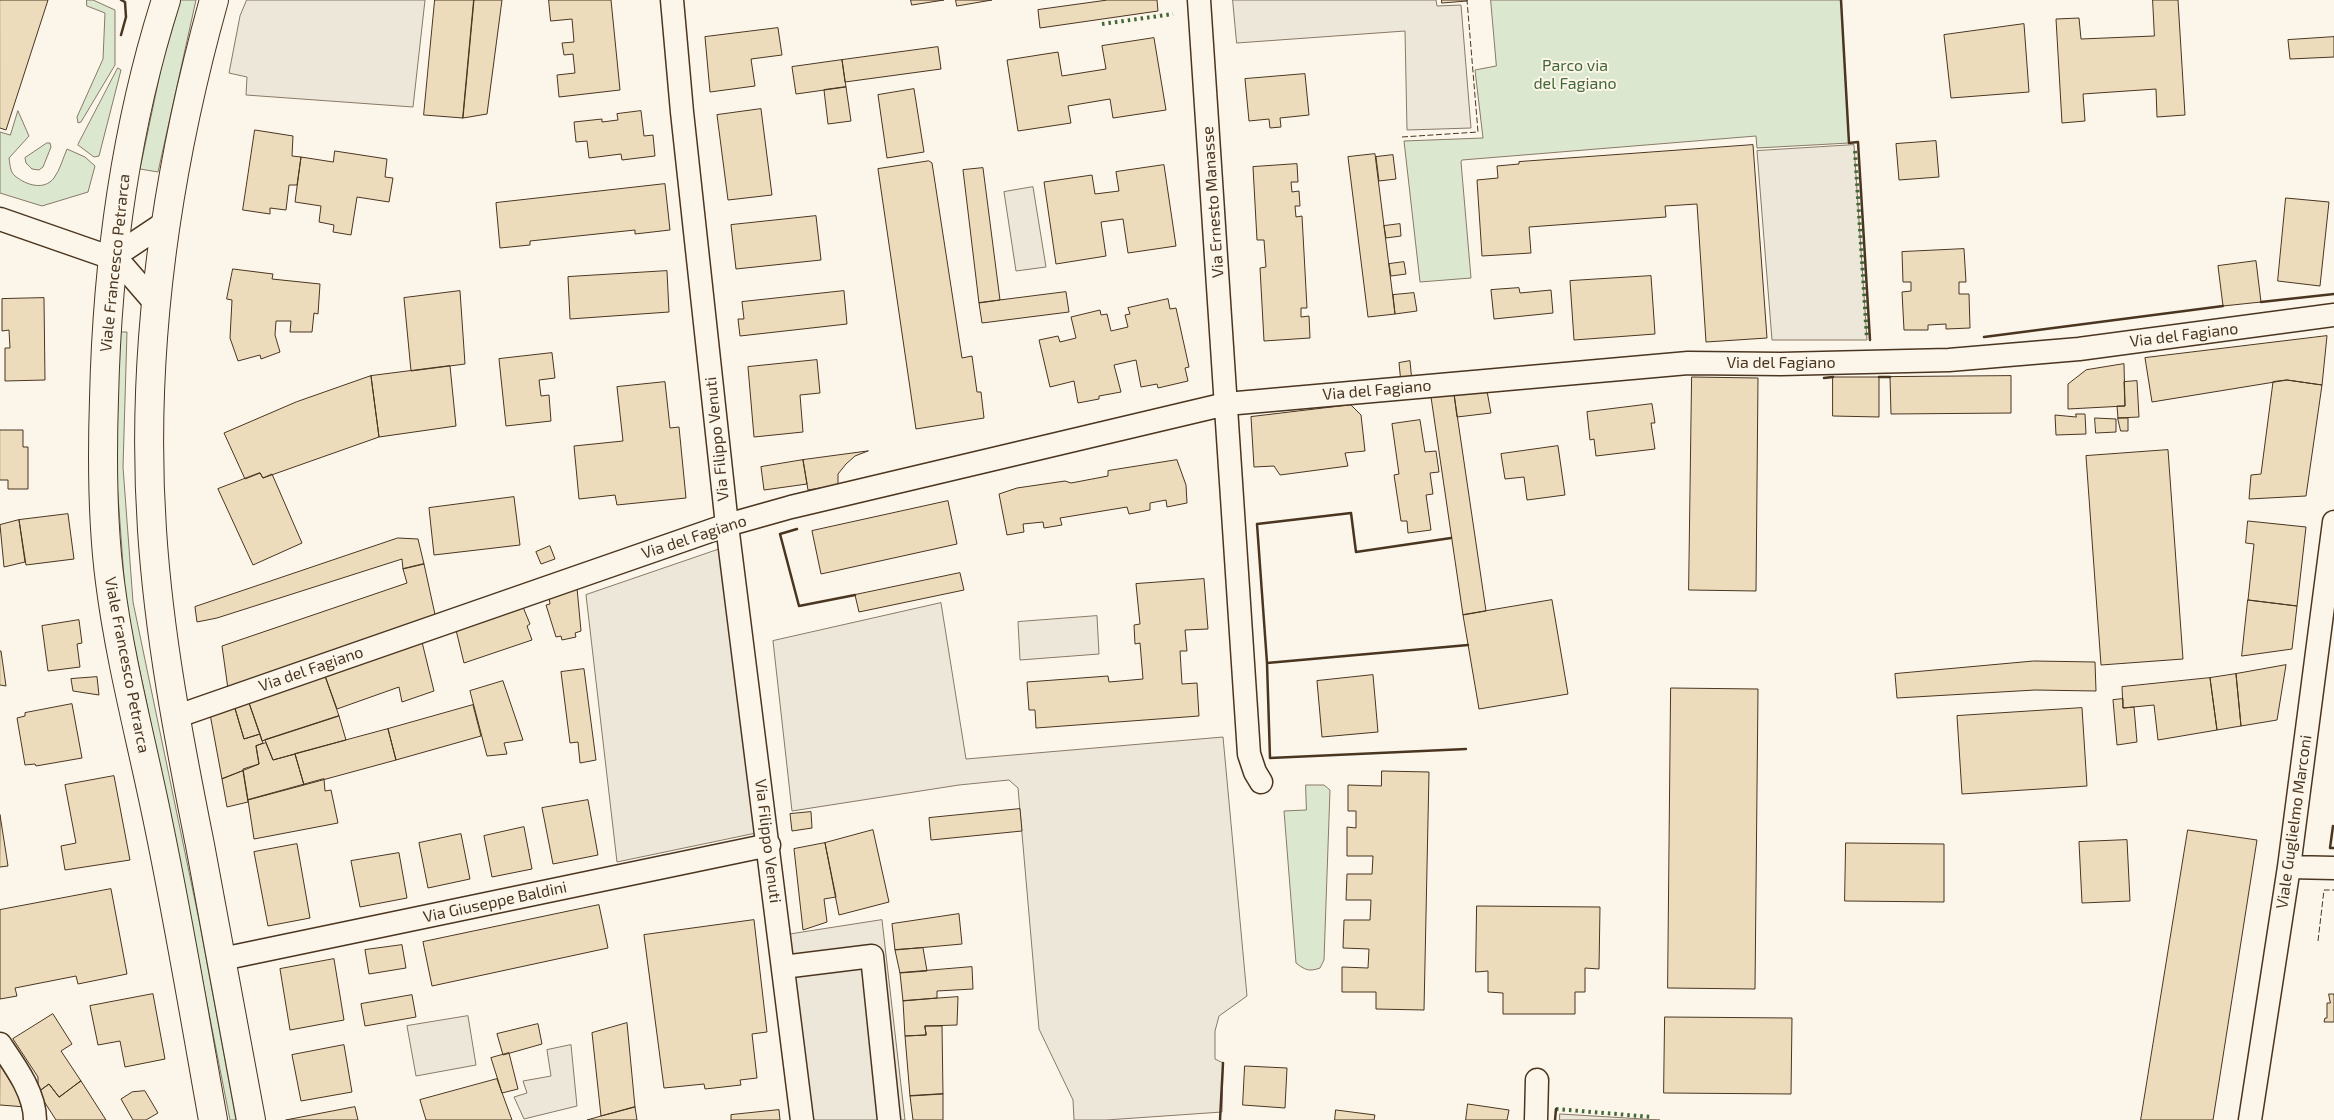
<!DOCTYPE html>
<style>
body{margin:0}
canvas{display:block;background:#fbf6e9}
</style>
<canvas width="2334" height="1120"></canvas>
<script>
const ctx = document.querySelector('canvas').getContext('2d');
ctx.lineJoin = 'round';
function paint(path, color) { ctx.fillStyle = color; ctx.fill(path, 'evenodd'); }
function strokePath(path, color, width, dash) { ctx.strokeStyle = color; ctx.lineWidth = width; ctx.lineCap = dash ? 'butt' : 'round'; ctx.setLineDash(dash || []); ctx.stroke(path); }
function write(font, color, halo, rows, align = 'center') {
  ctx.font = font + ' "Exo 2",sans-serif'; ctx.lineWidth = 4; ctx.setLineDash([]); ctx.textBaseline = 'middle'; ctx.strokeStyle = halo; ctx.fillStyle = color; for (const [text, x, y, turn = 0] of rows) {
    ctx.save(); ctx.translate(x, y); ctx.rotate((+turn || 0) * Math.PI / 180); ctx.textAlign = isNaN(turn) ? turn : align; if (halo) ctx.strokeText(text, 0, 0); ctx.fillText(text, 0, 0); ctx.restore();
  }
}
const green = new Path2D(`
 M87 0H93L115 10V65L81 122 78 123 77 117 103 59 105 13 87 6Z
 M181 0H196L158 172 140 169 162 64Z
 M1491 0H1841L1849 143 1757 148 1756 136 1462 160 1461 162 1471 278 1420 282 1404 141 1483 138 1475 70 1496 66Z
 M118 68 121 70 99 156 94 157 78 145Z
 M18 111 29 136 9 158C10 164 10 172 15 176 26 185 44 191 54 178 60 170 63 158 67 149L85 157 95 166 88 192 42 206 0 193V132L10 135Z
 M47 143H50L51 147 43 167 39 170 32 169 26 163 25 158Z
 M120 332H127L123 467 133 602 199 920 236 1120H230L168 805 126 605 116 468Z
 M1306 785H1324L1330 790 1324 960 1320 968C1309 972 1305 970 1296 963L1284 811 1306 810Z`);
paint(green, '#dce7d0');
strokePath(green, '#887966', 1);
const parking = new Path2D(`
 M247 0H425L413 107 246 95 247 77 229 73 240 16Z
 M1233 0H1436L1437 6 1461 5 1471 128 1407 130 1405 31 1237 43Z
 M1854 145 1867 340H1772L1757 151Z
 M1033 187 1046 267 1016 271 1004 192Z
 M720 549 756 833 617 862 586 595Z
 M941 603 966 759 1223 737 1247 996 1219 1016 1215 1031V1059L1223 1063 1222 1112 1106 1120H1074L1073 1100 1039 1029 1018 788 1009 780 959 785 792 811 773 641Z
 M1097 616 1099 654 1020 660 1018 622Z
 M882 920 905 1120H797L773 937Z
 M468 1016 476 1065 416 1076 407 1026Z
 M571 1045 577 1106 524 1119 514 1097 527 1093 523 1081 551 1076 547 1050Z
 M1560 1114 1660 1120H1560Z`);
paint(parking, '#ede7d9');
strokePath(parking, '#887966', 1);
const building = new Path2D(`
 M0 0H48L6 130 0 128Z
 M435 0H474L463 118 424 115Z
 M474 0H502L487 114 463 118Z
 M549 0H611L620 90 559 97 557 75 575 73 573 54 564 55 562 43 574 42 572 19 551 21Z
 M911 0H944L912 5Z
 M956 0H992L957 6Z
 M1108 0H1157L1158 11 1040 28 1038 10Z
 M1442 0H1467V1L1442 3Z
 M2153 0H2178L2185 115 2157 117 2156 89 2083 94 2085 121 2062 123 2056 19 2079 18 2081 39 2154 36Z
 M2024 24 2029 92 1951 98 1944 35Z
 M778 28 782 55 751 59 755 86 710 92 705 37Z
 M2334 37V57L2290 59 2288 40Z
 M1154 38 1166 110 1113 118 1110 99 1068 106 1071 123 1018 131 1007 60 1058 52 1062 76 1106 69 1102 46Z
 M938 47 941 69 845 82 842 60Z
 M842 60 846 87 796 94 792 67Z
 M1305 74 1309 115 1280 118 1281 127 1270 128 1269 119 1249 121 1245 79Z
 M846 87 851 121 828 124 824 90Z
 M914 89 924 152 887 158 878 95Z
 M761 109 772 195 728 200 717 115Z
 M641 111 644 136 653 135 655 156 622 160 621 154 589 158 587 141 576 142 574 122 602 119V122L618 120 617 114Z
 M255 130 293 136 292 156 301 157 297 185H289L286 210 270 208V214L243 210Z
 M1936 141 1939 177 1899 180 1896 144Z
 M1753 145 1767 338 1706 342 1697 204 1665 206 1666 217 1529 227 1531 253 1482 256 1477 180 1498 178 1497 166 1519 164V162Z
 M335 151 387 159 385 177 393 178 389 202 357 197 351 235 333 232 334 225 319 222 321 206 295 202 301 157 333 162Z
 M1375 154 1395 314 1368 317 1348 157Z
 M1393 155 1396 179 1379 181 1376 157Z
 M929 161 932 163 962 358 972 356 977 392H981L984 418 916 429 878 169Z
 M1297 164 1298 182H1291L1292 192 1299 191 1300 206H1295L1296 217 1302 216 1307 308H1301V317L1309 316 1310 338 1264 341 1260 268 1266 267 1264 240H1257L1253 167Z
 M1164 165 1176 246 1128 253 1123 219 1101 222 1106 256 1056 264 1044 182 1092 175 1095 194 1119 191 1116 172Z
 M983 168 1000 300 979 303 963 170Z
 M665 184 670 230 635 234V230L530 241V245L500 248 496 203Z
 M2286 198 2329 202 2320 286 2278 281Z
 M816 216 821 260 736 269 731 225Z
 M1400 224 1401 236 1386 238 1384 226Z
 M1964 249 1966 282H1959V294H1969L1970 328 1946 329V324L1928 325V330H1904L1902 292 1911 291V282H1903L1902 252Z
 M2256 261 2261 302 2223 306 2218 266Z
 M1404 262 1406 274 1391 276 1389 264Z
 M233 269 273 274 272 279 320 284 318 314 314 313 312 332H290L291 321H276L275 335 280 352 261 359 260 355 238 361 230 338 232 300 227 299Z
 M667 271 669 312 570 319 568 277Z
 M1651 276 1655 334 1574 340 1570 281Z
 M1519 288 1520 293 1551 290 1553 313 1494 319 1491 290Z
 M460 291 465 364 411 371 404 298Z
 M844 291 847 324 740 336 738 319H744L742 302Z
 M1066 292 1069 312 982 323 979 303Z
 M1414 293 1417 311 1395 314 1393 295Z
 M44 298 45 380 5 381V348H10L9 330 2 331V299Z
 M1168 299 1170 309 1176 308 1189 367 1185 368 1188 381 1158 388 1157 384 1141 387 1136 360 1114 365 1121 392 1099 396V399L1078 403 1074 381 1050 387 1039 340 1058 336 1060 342 1076 338 1071 317 1100 310 1101 315 1107 314 1111 331 1128 327 1125 315 1130 314 1128 308Z
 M2327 336 2322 385 2287 380 2152 402 2145 358Z
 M552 353 555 378 539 380 541 396 549 395 551 421 506 426 499 359Z
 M817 360 820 393 800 395 803 432 754 437 748 367Z
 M1410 361 1412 382 1401 383 1399 363Z
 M2124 364 2125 406 2068 409V384L2086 370Z
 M450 366 456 426 379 437 371 376Z
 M371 376 379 437 263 478 260 473 245 479 224 433 296 402Z
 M2011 376V413L1891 414 1890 377Z
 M1692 377 1758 378 1756 591 1689 590Z
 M1833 377H1879V417L1833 416Z
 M2287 380 2322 385 2306 496 2249 499 2251 475 2261 474 2273 382Z
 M2137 381 2139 417 2118 418 2117 406H2125L2124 382Z
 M665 382 670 428 679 427 686 498 617 505 615 495 579 499 574 446 623 441 617 387Z
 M1487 391 1491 413 1457 417 1454 394Z
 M1454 394 1486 611 1463 615 1431 397Z
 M1652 404 1655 423H1651L1655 449 1596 456 1594 439 1590 440 1587 412Z
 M1351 405 1361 415 1365 451 1345 453 1348 466 1280 475 1274 466 1254 467 1251 417Z
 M2076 414H2085L2086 434 2056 435 2055 415 2076 417Z
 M2095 418 2116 419V432L2096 433Z
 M2118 418H2128V431H2121Z
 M1420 420 1425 452 1436 451 1439 472 1430 473 1433 494 1426 495 1431 530 1408 533 1407 521H1401L1394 475 1399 474 1392 424Z
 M0 430H23V447H28V489H8V480H0Z
 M1558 446 1565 495 1527 500 1524 477 1505 479 1501 454Z
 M2168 450 2183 659 2101 665 2086 456Z
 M868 451 855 456 846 464 838 474V485L808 490 803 460Z
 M803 460 807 484 764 490 761 467Z
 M1177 460 1186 485 1187 503 1167 507 1166 500 1150 503V510L1129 514 1127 507 1060 518 1062 525 1044 528 1043 522 1023 524 1024 532 1007 535 999 494 1017 488 1065 481 1071 483 1108 476V471Z
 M260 473 263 478 272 474 302 543 253 565 218 489Z
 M514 497 520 545 434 555 429 508Z
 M948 501 957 544 821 574 812 531Z
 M68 514 74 559 26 565 19 520Z
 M19 520 25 562 4 567 0 525Z
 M2248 521 2306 527 2297 606 2248 600 2254 544 2246 543Z
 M398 538 418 539 424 564 403 569 402 559 217 618 197 622 195 607Z
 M550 546 555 559 541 564 536 552Z
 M424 564 436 619 228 689 222 646 407 583 403 569Z
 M960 573 964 590 859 612 855 595Z
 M1204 579 1208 629 1185 630 1187 651H1180L1182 684 1197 683 1199 716 1036 728 1035 710H1029L1027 682 1108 676 1109 682 1143 679 1140 643 1135 644 1134 625 1140 624 1136 584Z
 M577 588 581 631 575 633 576 637 562 640 561 636 556 637 546 605 550 604 549 597Z
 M1552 600 1568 694 1479 709 1463 615Z
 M2248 600 2297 606 2292 649 2242 656Z
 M523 607 530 624 527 626 532 640 464 663 456 630Z
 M79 620 82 643 77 644 80 667 48 671 42 626Z
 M422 642 434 691 402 702 399 687 337 709 324 673Z
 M0 651H1L6 686 0 685Z
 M2034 661 2095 662 2096 691 2035 690 1897 698 1895 674Z
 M2286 665 2277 720 2241 726 2236 674Z
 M584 669 596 760 580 763 578 742 570 743 561 672Z
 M324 673 339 716 262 741 248 700Z
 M2236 674 2241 726 2217 730 2210 678Z
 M1373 675 1378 732 1322 737 1317 681Z
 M97 677 99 695 73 691 71 679Z
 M2210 678 2217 730 2158 740 2154 705 2123 708 2122 687Z
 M503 681 523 740 504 743 507 754 487 756 470 691Z
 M1671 688 1758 689 1755 989 1668 988Z
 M2123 699V708L2134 707 2137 742 2117 745 2113 700Z
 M248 700 260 734 244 739 234 705Z
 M72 704 82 758 36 766 35 764 25 765 17 718 25 716V713Z
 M234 705 244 739 260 734 263 743 256 746 259 764 222 779 210 714Z
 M473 705 481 736 396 760 388 729Z
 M2082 708 2087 786 1962 794 1957 716Z
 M339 716 346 740 273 760 265 740Z
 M388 729 396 760 304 785 295 754Z
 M266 743 273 760 295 754 304 785 248 800 243 769 259 764 256 746Z
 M243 771 248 802 227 807 222 779Z
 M1382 771 1429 772 1424 1010 1376 1009V992H1342V967L1368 968 1369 949 1343 948 1344 920H1370L1371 900H1346L1347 874H1372L1373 856H1347V827L1356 828V811H1348V785L1381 786Z
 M114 776 130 860 65 870 61 846 76 843 65 785Z
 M324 779 325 791 331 790 338 823 254 839 248 800Z
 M588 800 598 855 553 864 542 808Z
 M1020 809 1022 831 931 840 929 818Z
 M811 812 812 828 792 831 790 814Z
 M0 815 8 866 0 867Z
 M524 827 532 869 492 877 484 836Z
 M873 830 889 902 839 915 825 843Z
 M2188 830 2257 840 2213 1120H2141Z
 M461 834 470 879 428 888 419 843Z
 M2127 840 2130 901 2082 903 2079 842Z
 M825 843 836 897 824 899 827 922 803 930 794 849Z
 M1846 843 1944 844V902L1845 901Z
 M297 844 310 918 268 926 254 852Z
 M399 853 407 898 360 907 351 861Z
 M111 889 127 974 78 984 76 976 15 988 17 996 0 999V910Z
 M599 905 608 948 432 986 423 942Z
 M1477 906 1600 907 1599 969 1585 968V992H1575V1014H1503V993L1488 992V971L1476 972Z
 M959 914 962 944 895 950 892 924Z
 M754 920 767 1032 752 1034 757 1078 740 1080 741 1085 705 1089 704 1084 664 1088 644 935Z
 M402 945 406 968 369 974 365 950Z
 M923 948 927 971 900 973 895 950Z
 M334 959 344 1020 290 1030 280 969Z
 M972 967 973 989 937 991V998L903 1001 900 973Z
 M153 994 165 1059 125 1067 120 1041 98 1045 90 1006Z
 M2329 994H2334V1022H2324L2325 1018H2327V1003H2330Z
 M412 995 416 1017 365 1026 361 1004Z
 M958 997 957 1025 925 1026 926 1035 905 1036 903 1001Z
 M53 1014 72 1044 61 1051 81 1081 59 1097 49 1084 38 1092V1077L13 1039Z
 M1665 1017 1792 1018 1791 1094 1664 1093Z
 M627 1023 635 1107 601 1116 592 1033Z
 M538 1024 542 1044 503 1055 497 1034Z
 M925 1026H942L943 1094 910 1096 905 1036 926 1035Z
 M344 1045 352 1092 301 1101 292 1055Z
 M509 1053 518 1089 502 1093 491 1058Z
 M0 1065 26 1107 0 1105Z
 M1245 1066 1287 1068 1285 1108 1243 1105Z
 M497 1079 512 1120H426L420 1100Z
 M81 1081 106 1120H56L38 1092 49 1084 59 1097Z
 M145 1091 158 1113 146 1120H133L121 1099 132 1092Z
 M943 1094V1120H913L910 1096Z
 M1468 1104 1509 1110 1507 1120H1466Z
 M355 1107 358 1120H286Z
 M635 1107 637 1120H587L601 1116Z
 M779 1110 780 1120H731V1115Z
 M1336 1110 1375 1115 1374 1120H1335Z`);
paint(building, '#ecdcbc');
strokePath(building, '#4a3520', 1);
const minor = new Path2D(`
 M672 0 682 112 727 525 802 1120
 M1199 0 1249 754 1255 772 1261 782
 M0 219 112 258 124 267 156 304
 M112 258 166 222
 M175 717 727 525 791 507 1226 404 1688 363 1781 364 1949 360 2079 349 2334 315
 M2289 867 2334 868
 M222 959 769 845
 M783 967 872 956 889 1120
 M0 1044C15 1066 35 1093 35 1120
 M1536 1120 1537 1080
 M2250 1120 2289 867 2334 522`);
const secondary = new Path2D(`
 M166 0C125 129 107 264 104 399 102 460 102 521 110 582 120 661 141 739 157 817 178 917 195 1019 213 1120
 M214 0C166 172 140 351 152 530 159 637 179 740 200 845 217 937 234 1028 251 1120`);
strokePath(minor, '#4a3520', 25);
strokePath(secondary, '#4a3520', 30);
strokePath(minor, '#fbf6e9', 22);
strokePath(secondary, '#fbf6e9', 28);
strokePath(new Path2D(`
 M1102 24 1173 14
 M1855 151 1867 339
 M1556 1109 1652 1117`), '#436837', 4, [2.5, 4]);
strokePath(new Path2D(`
 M1402 137 1478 132 1467 0
 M2318 941 2324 890H2334`), '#4a3520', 1, [6, 2.5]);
strokePath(new Path2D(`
 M1841 0 1849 143 1858 142 1870 340
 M121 35 126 17 125 2 121 0
 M2261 302 2334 294
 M1984 337 2223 306
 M1879 377H1890
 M1824 378 1833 377
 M797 529 780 534 799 606 855 595
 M1267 663 1257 524 1351 513 1356 552 1451 538
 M1466 749 1270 758 1267 663 1468 645
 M2333 826 2330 848H2334
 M1220 1120 1223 1063
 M1555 1120 1556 1109`), '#4a3520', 2.5);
write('16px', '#436837', '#fbf6e9', [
 ["Parco via",1575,66],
 ["del Fagiano",1575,84]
]);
write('16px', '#4a3520', '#fbf6e9', [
 ["Via Ernesto Manasse",1213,202,-94],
 ["Viale Francesco Petrarca",115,263,-84],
 ["Via del Fagiano",2184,335,-7],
 ["Via del Fagiano",1781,363],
 ["Via del Fagiano",1377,390,-5],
 ["Via Filippo Venuti",717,439,-96],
 ["Via del Fagiano",694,537,-18],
 ["Viale Francesco Petrarca",127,665,79],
 ["Via del Fagiano",311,669,-19],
 ["Viale Guglielmo Marconi",2294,822,-82],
 ["Via Filippo Venuti",768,841,83],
 ["Via Giuseppe Baldini",495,902,-12]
]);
</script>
